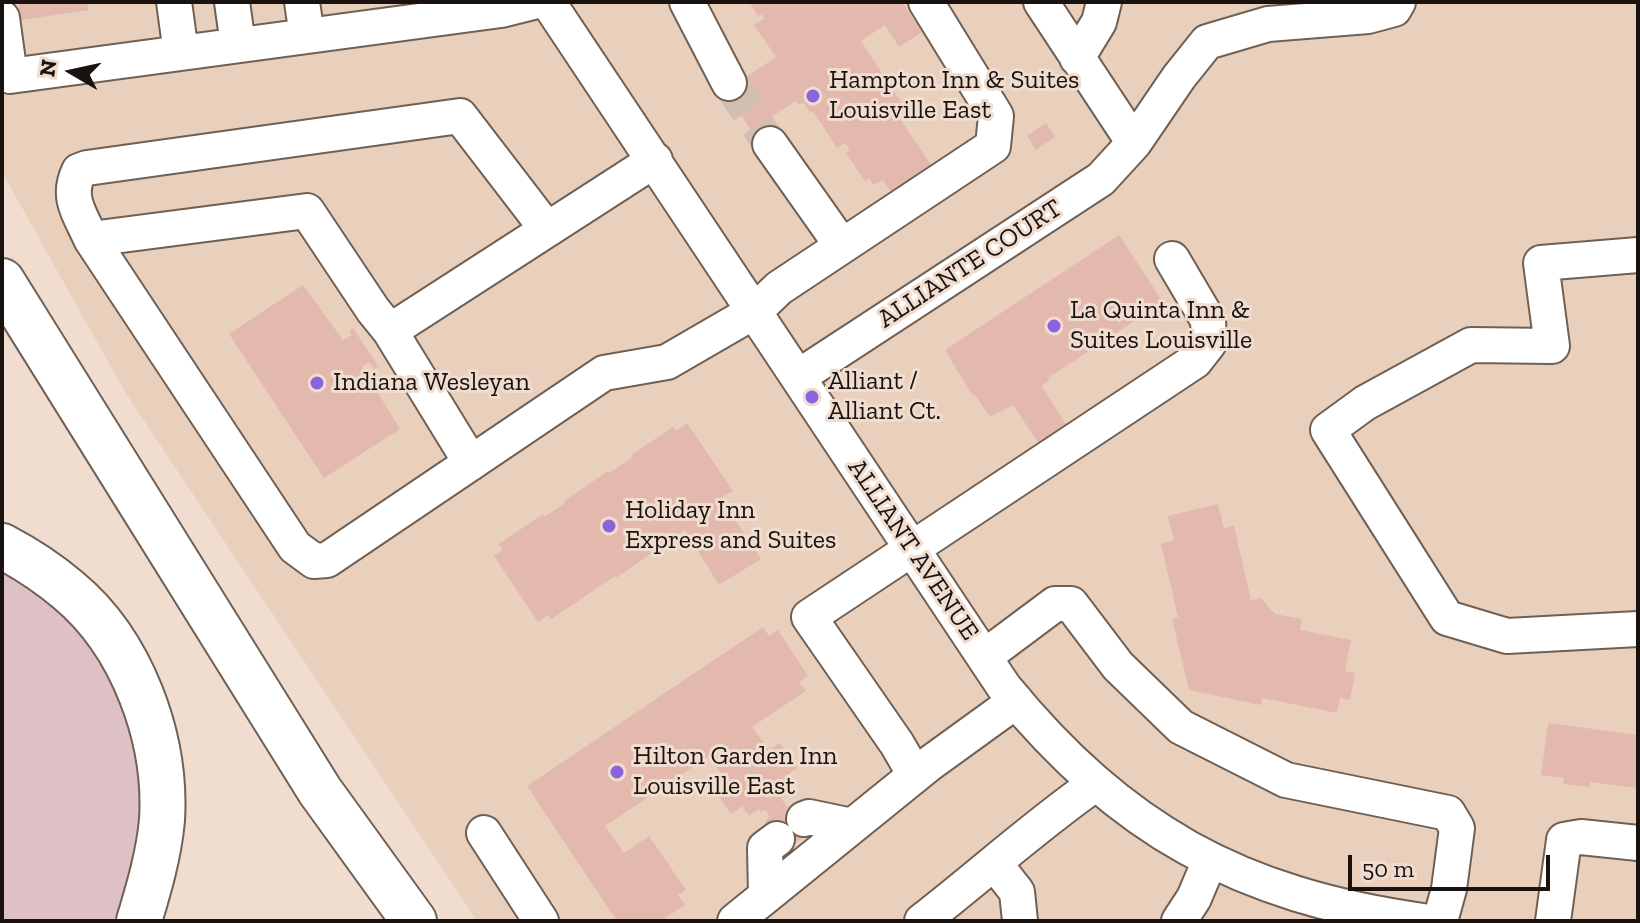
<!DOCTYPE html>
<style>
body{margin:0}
#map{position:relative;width:1640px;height:923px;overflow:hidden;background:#f0ddcf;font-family:"Zilla Slab",serif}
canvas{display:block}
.frame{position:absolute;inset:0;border:4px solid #19120e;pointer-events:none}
.north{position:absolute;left:32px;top:32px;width:80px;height:80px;-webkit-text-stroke:6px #f0ddcf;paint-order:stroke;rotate:279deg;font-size:22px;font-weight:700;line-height:32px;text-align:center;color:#19120e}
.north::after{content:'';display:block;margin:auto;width:28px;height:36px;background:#19120e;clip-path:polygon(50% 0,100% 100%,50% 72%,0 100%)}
.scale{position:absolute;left:1348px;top:855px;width:202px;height:36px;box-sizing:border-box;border:4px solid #19120e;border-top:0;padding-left:10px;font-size:24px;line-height:28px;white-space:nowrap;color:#19120e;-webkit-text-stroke:6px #f0ddcf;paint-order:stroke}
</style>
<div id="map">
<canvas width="1640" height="923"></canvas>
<div class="frame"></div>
<div class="north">N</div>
<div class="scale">50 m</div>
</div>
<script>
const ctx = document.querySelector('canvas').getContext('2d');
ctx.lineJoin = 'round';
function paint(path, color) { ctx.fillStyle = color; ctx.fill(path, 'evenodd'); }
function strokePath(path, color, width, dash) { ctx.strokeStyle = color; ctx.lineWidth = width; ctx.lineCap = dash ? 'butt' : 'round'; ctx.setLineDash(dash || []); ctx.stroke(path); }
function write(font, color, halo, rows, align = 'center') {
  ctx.font = font + ' "Zilla Slab",serif'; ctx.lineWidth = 6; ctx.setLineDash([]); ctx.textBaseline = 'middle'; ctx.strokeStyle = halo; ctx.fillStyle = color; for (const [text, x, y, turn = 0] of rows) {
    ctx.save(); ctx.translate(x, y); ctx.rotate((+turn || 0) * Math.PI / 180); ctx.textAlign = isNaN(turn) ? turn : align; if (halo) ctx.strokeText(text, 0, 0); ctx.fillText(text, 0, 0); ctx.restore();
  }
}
paint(new Path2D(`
 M2 2H1638V921H477L125 392 2 172Z`), '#e9d0bd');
paint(new Path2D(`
 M2 566 28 582 73 622 111 674 137 740 144 811 120 921H2Z`), '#ddc1c4');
paint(new Path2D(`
 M18 2H87L89 10 21 20Z
 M749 2H902L922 32 899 47 885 25 861 41 902 104 894 110 931 165 891 192 883 180 873 185 869 178 865 181 846 153 850 150 845 143 837 148 813 111 810 113 803 102 799 105 796 101 751 130 725 91 776 57 754 25 764 19 761 14 758 16Z
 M1046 123 1055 137 1036 150 1027 136Z
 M1119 235 1163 302 1048 378 1049 380 1041 386 1068 427 1040 445 1013 405 990 417 975 395 973 396 945 350Z
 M303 285 343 340 352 335 349 331 353 328 378 366 374 369 369 362 362 367 400 429 324 478 229 334Z
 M687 423 733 491 721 498 761 559 719 585 685 530 616 578 615 576 551 619 548 615 538 622 494 556 503 550 499 544 543 514 544 517 565 503 564 501 608 471 609 473 632 458 631 455 673 427 676 431Z
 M1218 504 1224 528 1234 526 1251 600 1261 598 1275 614 1302 619 1300 630 1351 640 1345 671 1355 673 1350 700 1340 698 1337 713 1262 698 1261 705 1189 690 1172 619 1178 617 1161 544 1174 540 1168 516Z
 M763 627 769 636 778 630 808 676 799 682 806 691 752 727 769 750 780 743 797 768 787 775 793 785 783 791 786 795 781 798 787 807 793 803 812 831 784 850 765 821 770 817 765 809 761 812 759 809 749 816 742 806 731 814 714 789 726 781 709 756 605 826 624 853 649 836 686 890 678 895 685 905 661 921H617L527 786Z
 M1548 723 1638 735V788L1590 782V787L1563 784 1564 778 1541 775Z`), '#e3b9ae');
strokePath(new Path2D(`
 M729 83 770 144`), '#d0bfb2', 34, [34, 17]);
const minor = new Path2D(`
 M174 2 181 53
 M232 2 238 45
 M302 2 307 36
 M548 2 1004 687C1122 831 1239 895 1423 921
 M687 2 729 83
 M1041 2 1134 143
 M2 18 10 76 501 10 533 2
 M1077 58 1099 22 1104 2
 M770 144 842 246
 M655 160 390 331 373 310 307 211 91 239 295 547 314 561 327 560 604 373 667 362 755 311 779 288 993 146 996 116 926 2
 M91 239C80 214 66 198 79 171L87 168 460 116 546 228
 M1638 255 1541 263 1552 346 1471 345 1365 403 1328 430 1447 618 1507 636 1638 629
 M390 331 471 463
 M798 377 1101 179 1134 143 1179 77 1207 42 1268 24 1368 16 1394 9 1398 2
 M984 657 1055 604H1071L1118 666 1181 727 1286 780 1448 813 1457 828 1449 889 1440 921
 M915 775 897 744 809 617 1195 361 1209 343 1208 320 1172 259
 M804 819 809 817 852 826
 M484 833 541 921
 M995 864 1017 892 1020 921
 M766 896 765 848 777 839
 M735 921 929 764 1016 701
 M922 921C980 876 1035 826 1095 784
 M1179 921 1194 898 1210 860
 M1553 921 1564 840 1581 837 1638 843`);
const highway = new Path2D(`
 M2 281 320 791 414 921
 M2 546C25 558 48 573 68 590 132 643 167 738 162 820 159 854 149 888 139 921`);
strokePath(minor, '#706054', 38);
strokePath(highway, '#706054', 48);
strokePath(minor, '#fff', 34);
strokePath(highway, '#fff', 44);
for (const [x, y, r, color] of [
 [813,96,8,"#8b63dd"],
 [1054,326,8,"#8b63dd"],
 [317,383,8,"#8b63dd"],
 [812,397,8,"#8b63dd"],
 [609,526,8,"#8b63dd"],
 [617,772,8,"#8b63dd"]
]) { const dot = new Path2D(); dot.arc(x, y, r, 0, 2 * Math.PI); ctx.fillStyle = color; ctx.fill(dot); strokePath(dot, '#f0ddcf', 3); }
write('26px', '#19120e', '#f0ddcf', [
 ["Hampton Inn & Suites",829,81],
 ["Louisville East",829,111],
 ["La Quinta Inn &",1070,311],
 ["Suites Louisville",1070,341],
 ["Alliant /",828,382],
 ["Alliant Ct.",828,412],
 ["Indiana Wesleyan",333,383],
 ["Holiday Inn",625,511],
 ["Express and Suites",625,541],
 ["Hilton Garden Inn",633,757],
 ["Louisville East",633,787]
], 'left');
write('26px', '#19120e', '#f0ddcf', [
 ["ALLIANTE COURT",970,264,-33],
 ["ALLIANT AVENUE",913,550,56]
]);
</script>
